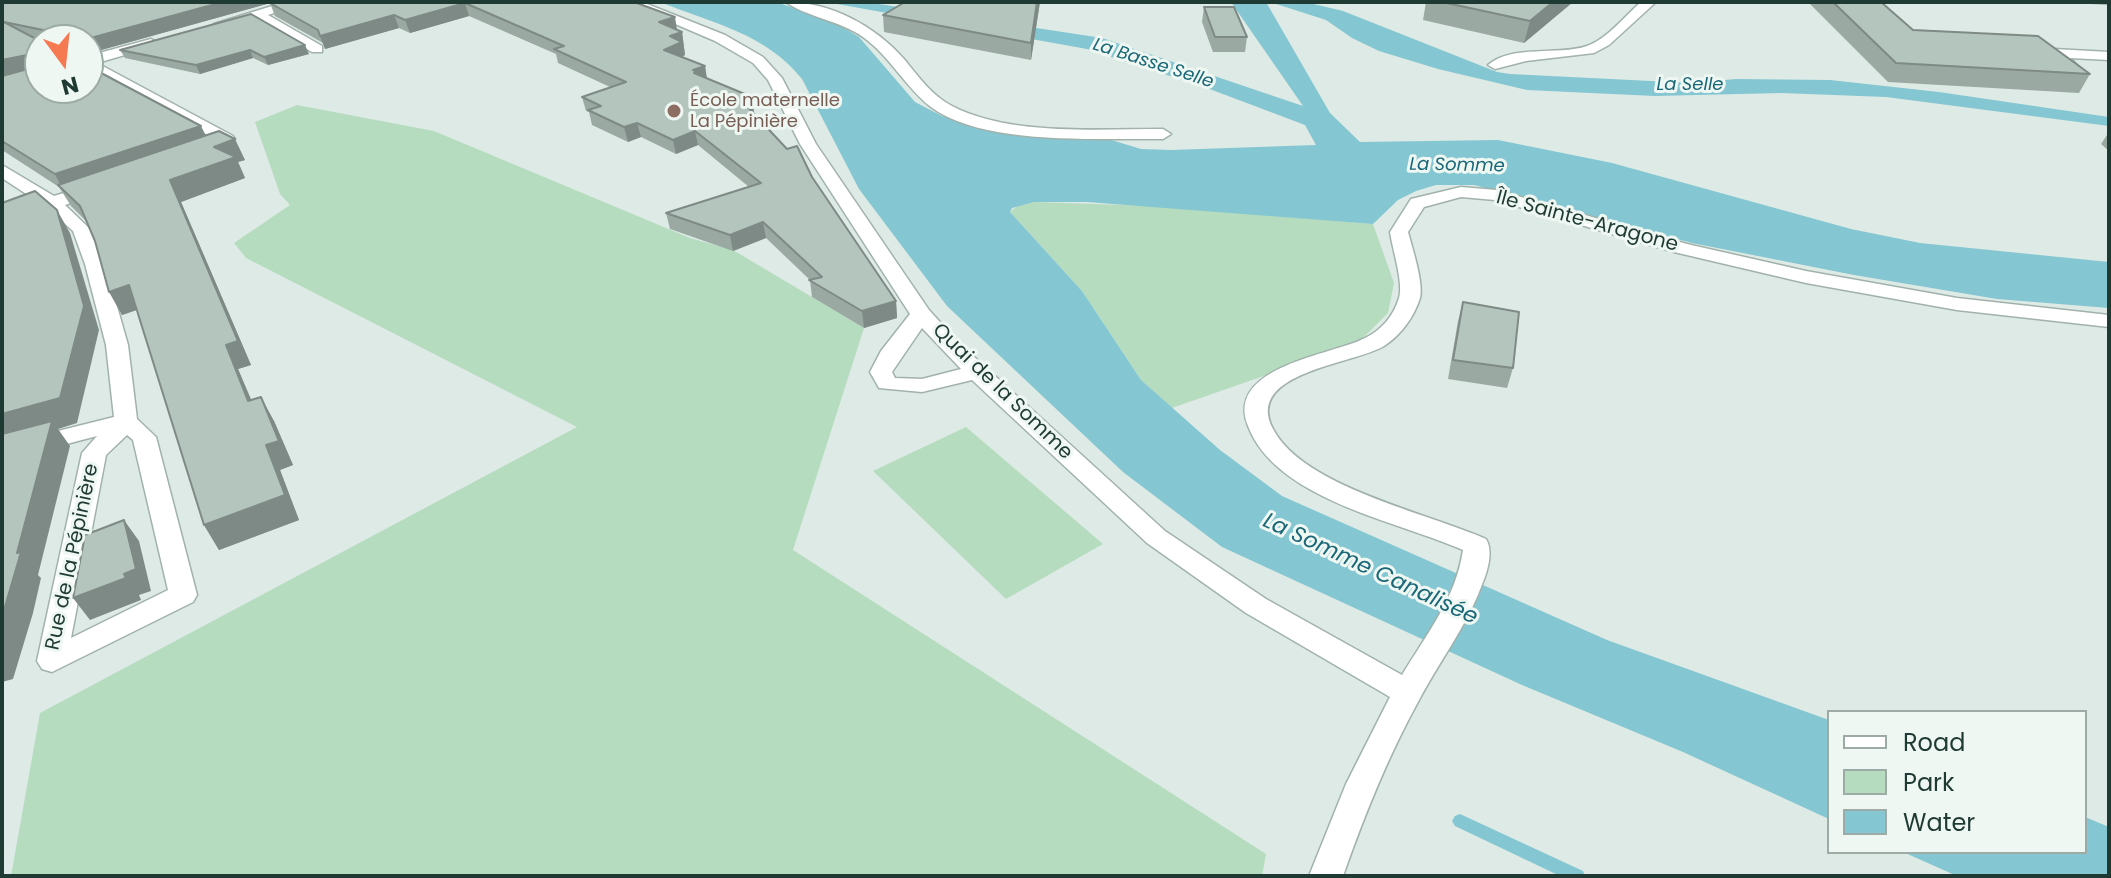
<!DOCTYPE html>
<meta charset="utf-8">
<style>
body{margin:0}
#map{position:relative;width:2111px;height:878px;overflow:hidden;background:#deeae5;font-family:Poppins,sans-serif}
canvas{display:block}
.frame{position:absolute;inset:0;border:4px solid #1f3a33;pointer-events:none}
.legend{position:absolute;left:1827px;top:710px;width:260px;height:144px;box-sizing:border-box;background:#eff7f3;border:2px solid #9caba6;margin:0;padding:10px 14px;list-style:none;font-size:24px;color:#1f3a33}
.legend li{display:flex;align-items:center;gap:16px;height:40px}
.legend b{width:40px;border:2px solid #9caba6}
.north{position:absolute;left:24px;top:24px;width:80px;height:80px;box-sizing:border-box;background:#eff7f3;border:2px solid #9caba6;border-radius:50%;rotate:165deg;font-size:22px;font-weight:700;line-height:32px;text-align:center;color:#1f3a33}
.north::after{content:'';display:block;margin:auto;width:28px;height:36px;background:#f57a52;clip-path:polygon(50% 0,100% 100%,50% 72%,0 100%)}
</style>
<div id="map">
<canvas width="2111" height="878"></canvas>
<div class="frame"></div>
<ul class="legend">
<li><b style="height:10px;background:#fff"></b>Road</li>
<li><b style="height:22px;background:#b6dcc0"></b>Park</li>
<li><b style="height:22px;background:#84c6d1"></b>Water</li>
</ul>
<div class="north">N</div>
</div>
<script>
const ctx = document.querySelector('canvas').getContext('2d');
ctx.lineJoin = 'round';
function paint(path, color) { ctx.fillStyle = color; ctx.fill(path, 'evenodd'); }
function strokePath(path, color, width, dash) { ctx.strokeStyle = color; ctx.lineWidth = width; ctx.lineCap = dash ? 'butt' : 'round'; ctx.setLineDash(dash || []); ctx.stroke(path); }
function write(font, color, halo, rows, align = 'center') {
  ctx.font = font + ' Poppins,sans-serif'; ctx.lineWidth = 6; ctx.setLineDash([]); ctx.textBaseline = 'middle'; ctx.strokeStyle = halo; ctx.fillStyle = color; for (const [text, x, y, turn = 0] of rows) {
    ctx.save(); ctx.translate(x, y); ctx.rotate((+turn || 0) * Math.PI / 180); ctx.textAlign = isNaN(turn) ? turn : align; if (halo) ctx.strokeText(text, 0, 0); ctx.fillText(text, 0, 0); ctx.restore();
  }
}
paint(new Path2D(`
 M297 105 434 131 690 238 733 250 864 328 793 550 1266 854 1262 876H11L40 713 577 427 246 258 234 243 290 205 280 194 255 122Z
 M1034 202 1156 206 1373 224 1394 283 1388 313 1358 343 1172 408 1141 380 1082 291 1010 212 1017 206Z
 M966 427 1103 544 1006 599 873 471Z`), '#b6dcc0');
paint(new Path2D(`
 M660 2H776L834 22 859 37 915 102 942 116 987 129 1108 139 1141 149 1171 150 1316 145 1305 125 1207 88 1087 49 826 2H866L1102 38 1303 106 1231 2H1266L1330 113 1360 142 1498 140 1612 163 1851 229 1920 243 2109 262V308L1997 299 1854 275 1692 243 1474 185H1436L1416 191 1398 200 1373 224 1087 202H1034L1012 208 1010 212 1082 291 1141 380 1220 450 1282 496 1607 640 1829 720V819L1683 752 1522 685 1222 547 1123 472 947 306 859 189 802 79C765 33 712 23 660 2Z
 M1270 2H1305L1343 11 1497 72 1510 74 1691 83 1736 79 1830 80 1939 92 2109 117V126L1886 97 1781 93 1655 96 1527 90 1438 69 1379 51 1352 38 1326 20Z
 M2085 817 2109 827V876H1957L1903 852H2085Z`), '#84c6d1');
paint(new Path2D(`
 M1460 814 1583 871 1585 876H1560L1455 826 1452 821 1455 816Z`), '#84c6d1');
const street = new Path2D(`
 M285 2H307L268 15 322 46V52H312L255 19 221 28 214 24Z
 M624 2H642L725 35 763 57 782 78 816 144 929 310 960 344 1165 531 1266 599 1402 675C1426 635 1456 598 1463 550 1398 521 1276 500 1248 426 1224 366 1333 355 1365 338 1382 330 1394 315 1399 298 1404 284 1392 247 1390 232L1411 199 1461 187 1496 190 1687 244 1806 271 1957 298 2109 315V327L1957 310 1806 283 1674 252 1495 200 1461 197 1424 207 1408 232C1412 247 1424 284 1420 298 1414 317 1401 335 1384 346 1355 364 1243 372 1273 429 1303 487 1428 513 1486 539 1494 552 1487 573 1481 587 1466 627 1439 662 1419 700 1388 756 1364 816 1343 876H1309L1346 784 1390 697 1246 613 1147 543 972 380 922 392 879 388 870 372 881 351 910 314 800 144 768 80 753 63 715 41ZM922 328 961 369 922 379 895 378 892 372Z
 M786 2C831 2 875 26 904 59 918 76 932 96 952 106 1010 136 1098 129 1163 129L1171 134 1163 139C1100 138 983 146 931 107 905 87 890 56 863 37 841 21 804 16 786 2Z
 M1641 2H1656L1609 45 1594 53 1526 61 1495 69 1488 65C1513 44 1557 56 1587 46 1607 39 1625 16 1641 2Z
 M151 39 158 43 156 46 97 63 233 136 235 139C229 147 218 153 208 151L206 147 215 139 88 70V56Z
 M2054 49 2109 52V60L2070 58 2079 67 2072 71 2049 56V50Z
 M2 165 54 196 96 183 105 188 102 192 65 205 90 229 105 264 128 345 137 419 156 437 197 595 193 602 52 672 42 669 37 661 82 453 97 436 2 461V445L114 417 106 345 85 264 73 231 46 207 2 178ZM127 435 133 440 168 590 71 638 106 455Z`);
strokePath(street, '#a1b2ac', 3);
paint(street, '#fff');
paint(new Path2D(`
 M2 2H634L682 32 685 55 682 57 705 66 707 79 752 97 754 112H752L812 177 896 301 897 318 864 328 812 297 810 280 766 238 733 251 670 229 666 213 749 187 698 145 676 154 641 137 628 142 592 125 589 112 586 111 582 97 610 87 558 63 556 54 469 16 410 33 399 28 325 49 323 43 275 16 270 3 94 52 88 51V40H40L205 136 245 160 238 162 245 178 181 202 251 365 238 369 251 400 274 421 293 465 280 470 299 520 219 550 204 525 137 310 122 315 87 222 71 206 59 187 2 150Z
 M905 2H1040L1031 60 884 32 883 15Z
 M1426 2H1573L1524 43 1423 20Z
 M1808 2H1881L1913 30 2090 74 2079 93 1888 82Z
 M2053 2H2109V5Z
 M1204 7 1247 37 1245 52H1213L1202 22Z
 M251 14 309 54 268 65 253 58 200 74 125 58 120 50Z
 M2109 132V151L2101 144Z
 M1463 302 1513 368 1507 388 1448 379 1458 321Z`), '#9ba9a3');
paint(new Path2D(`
 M223 2H274L94 52 87 39Z
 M1037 2H1040L1031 60V43Z
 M1553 2H1573L1524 43 1530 21Z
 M465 3 469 16 410 33 405 20Z
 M394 15 399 28 325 49 320 36Z
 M675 17 677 30 659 22Z
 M682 32 685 55 667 63 664 50 670 36Z
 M305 45 309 54 268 65 264 57Z
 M250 50 253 58 200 74 196 65Z
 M32 54 39 67 2 76V60Z
 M705 66 707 80 700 83 693 70Z
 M752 97 754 112 744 115 742 101Z
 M637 123 641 137 628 142 624 127Z
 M201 126 208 140 63 190 55 174Z
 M695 131 698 145 676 154 673 140Z
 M235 139 245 160 238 162 245 178 181 202 251 365 238 369 262 425 248 401 226 345 170 180 214 147Z
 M57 210 70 233 99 330 77 423 58 429 70 446 38 575 41 578 33 613 13 679 2 682V617L17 553 2 444V414Z
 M763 222 766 238 733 251 730 235Z
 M129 285 142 308 122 315 109 292Z
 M896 301 897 318 864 328 862 311Z
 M261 397 274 421 293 465 280 470 299 520 219 550 204 525 266 445Z
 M124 520 139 541 151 591 139 595 141 600 90 620 73 598 124 574Z`), '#7e8a85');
const building = new Path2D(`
 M2 2H223L87 39 4 22 40 41V88H88V66L201 126 55 174 2 141V76L35 67V56L32 54 2 60Z
 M273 2H634L675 17 659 22 682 32 670 36 682 42 664 50 705 66 693 70 697 72 694 73 752 97 742 101 787 149 797 146 812 177 896 301 862 311 809 280 822 277 763 222 730 235 666 213 761 183 695 131 673 140 637 123 624 127 588 110 601 106 582 97 626 82 554 49 564 46 465 3 405 20 394 15 320 36 318 30 270 3Z
 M905 2H1037L1031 43 883 15Z
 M1442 2H1553L1530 21Z
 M1833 2H1881L1913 30 2038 36 2090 74 1896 63Z
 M1204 7H1234L1247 37H1215Z
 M251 14 305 45 264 57 250 50 196 65 120 50Z
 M219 131 235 139 214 147 236 157 170 180 238 341 226 345 248 401 261 397 279 441 266 445 285 495 204 525 129 285 109 292 95 241 80 206 58 185Z
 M35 191 57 210 84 306 60 398 2 414V203Z
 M1463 302 1519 312 1513 368 1453 360Z
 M52 421 17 553 21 552 2 617V434Z
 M124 520 136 569 124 574 126 578 73 598 85 535Z`);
paint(building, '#b4c5be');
strokePath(building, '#7e8a85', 2);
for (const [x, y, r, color] of [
 [674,111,8,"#8d6e63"]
]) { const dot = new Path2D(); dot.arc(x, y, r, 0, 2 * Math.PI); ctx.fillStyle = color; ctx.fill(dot); strokePath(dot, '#eff7f3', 3); }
write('italic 18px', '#196777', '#eff7f3', [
 ["La Basse Selle",1153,64,18],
 ["La Selle",1690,85],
 ["La Somme",1457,166,1]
]);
write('18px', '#785e54', '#eff7f3', [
 ["École maternelle",690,101],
 ["La Pépinière",690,122]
], 'left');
write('20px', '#1f3a33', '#eff7f3', [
 ["Île Sainte-Aragone",1587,222,15],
 ["Quai de la Somme",1002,392,44],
 ["Rue de la Pépinière",73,557,-78]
]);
write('italic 22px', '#196777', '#eff7f3', [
 ["La Somme Canalisée",1370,570,25]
]);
</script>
